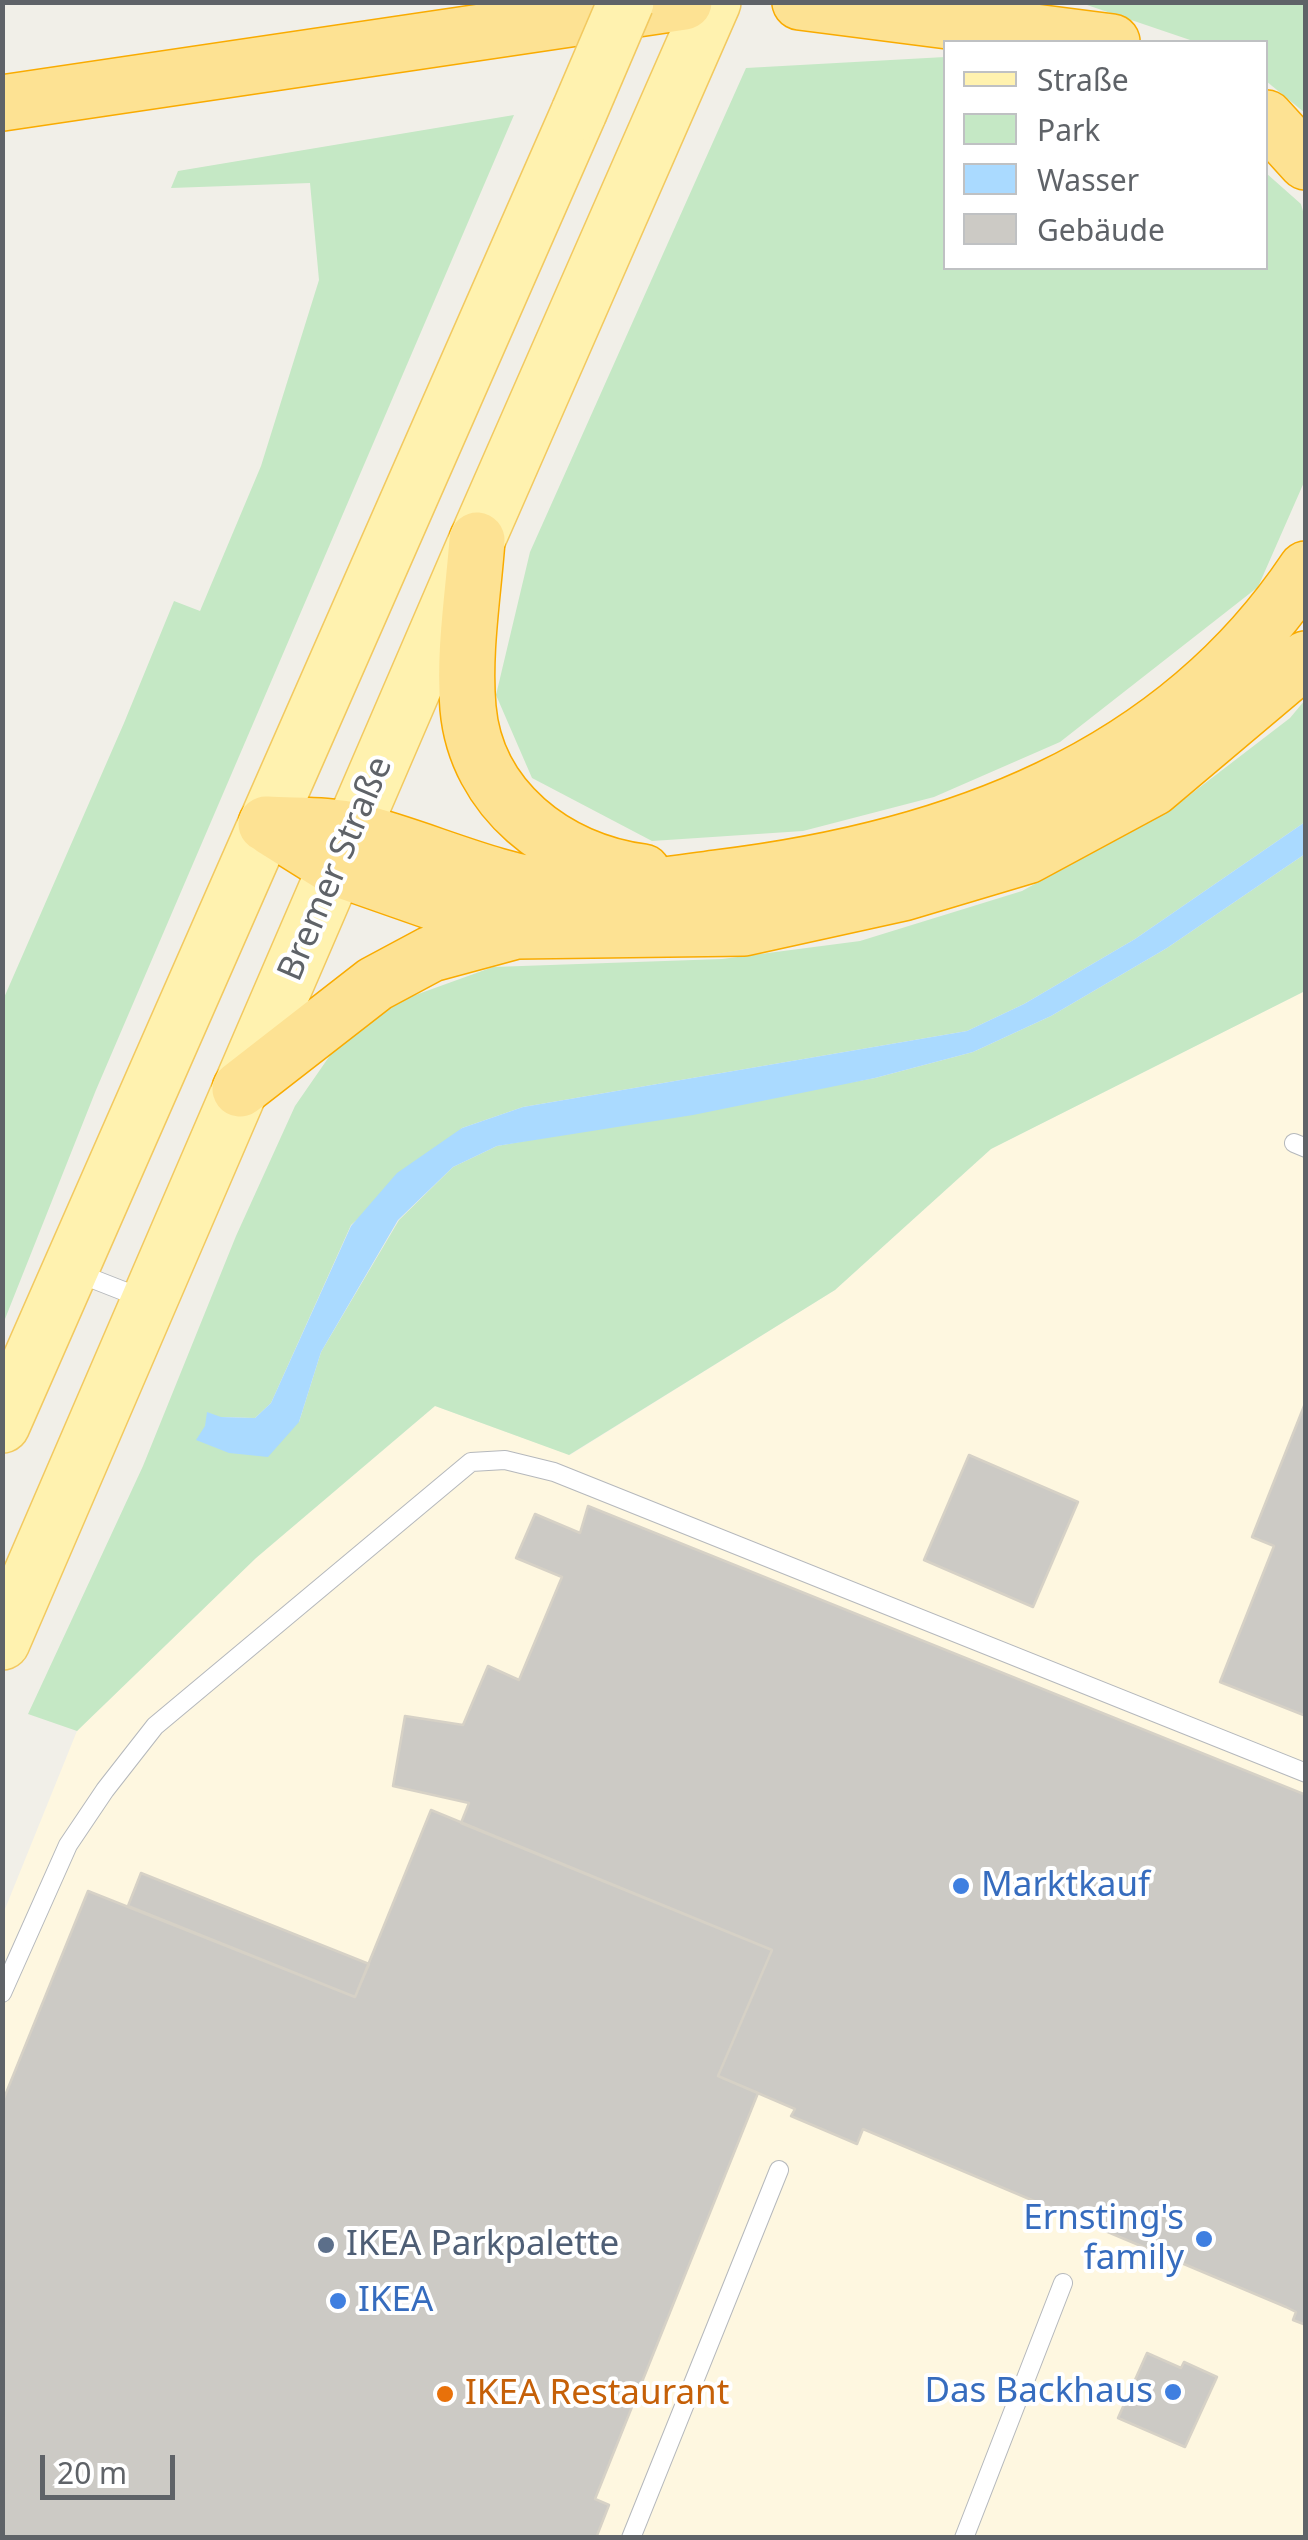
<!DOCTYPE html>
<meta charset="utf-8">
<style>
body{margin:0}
#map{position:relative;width:1308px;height:2540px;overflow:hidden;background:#f1efe8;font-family:"Noto Sans",sans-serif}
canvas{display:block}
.frame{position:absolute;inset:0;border:5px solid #5f6368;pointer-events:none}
.legend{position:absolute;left:943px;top:40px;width:325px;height:230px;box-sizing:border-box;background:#fff;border:2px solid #bfc1c3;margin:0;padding:12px 18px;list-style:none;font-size:30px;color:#5f6368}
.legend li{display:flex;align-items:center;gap:20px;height:50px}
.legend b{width:50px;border:2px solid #bfc1c3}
.scale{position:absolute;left:40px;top:2455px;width:135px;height:45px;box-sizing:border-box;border:5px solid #5f6368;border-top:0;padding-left:12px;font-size:30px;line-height:35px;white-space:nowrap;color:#5f6368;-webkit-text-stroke:8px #fff;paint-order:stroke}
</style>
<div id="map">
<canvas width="1308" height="2540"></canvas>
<div class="frame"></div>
<ul class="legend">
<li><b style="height:12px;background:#fff2af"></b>Straße</li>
<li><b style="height:28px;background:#c5e8c5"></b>Park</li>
<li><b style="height:28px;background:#aadaff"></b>Wasser</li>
<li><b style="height:28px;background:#cccac5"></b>Gebäude</li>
</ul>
<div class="scale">20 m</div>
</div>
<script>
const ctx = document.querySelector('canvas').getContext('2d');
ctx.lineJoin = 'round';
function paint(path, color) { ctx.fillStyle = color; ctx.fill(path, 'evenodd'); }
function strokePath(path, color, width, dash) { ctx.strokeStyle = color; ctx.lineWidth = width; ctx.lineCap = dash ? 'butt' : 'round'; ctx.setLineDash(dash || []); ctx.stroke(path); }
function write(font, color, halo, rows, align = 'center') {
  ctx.font = font + ' "Noto Sans",sans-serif'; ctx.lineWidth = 8; ctx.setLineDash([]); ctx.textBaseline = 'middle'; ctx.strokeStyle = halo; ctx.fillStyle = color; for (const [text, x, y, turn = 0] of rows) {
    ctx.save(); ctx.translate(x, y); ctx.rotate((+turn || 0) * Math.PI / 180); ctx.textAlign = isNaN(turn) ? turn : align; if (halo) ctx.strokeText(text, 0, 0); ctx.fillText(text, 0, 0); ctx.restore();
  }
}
paint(new Path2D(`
 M1305 991V2537L3 2538V1914L77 1731 256 1558 435 1406 570 1455 835 1290 991 1149Z`), '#fef7e0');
paint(new Path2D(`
 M1101 2 1305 3V113L1266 81V42H1196L1087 5Z
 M945 57 946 268H1266V173L1301 204 1306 222 1305 480 1258 587 1060 742 934 797 803 831 652 841 532 778 496 695 530 552 746 68Z
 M514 115 96 1090 3 1324V1000L124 723 174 601 200 611 261 466 319 280 310 183 171 188 178 171Z
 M1305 700V822L1135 939 1024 1004 967 1031 523 1107 462 1128 351 1225 271 1403 255 1418 221 1417 205 1426 299 1422 321 1352 399 1220 453 1167 497 1146 875 1078 973 1052 1051 1016 1167 948 1305 854V991L991 1149 835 1290 569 1455 435 1406 256 1558 77 1731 28 1714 143 1466 236 1236 295 1106 333 1051 396 1002 493 967 722 959 860 941 1022 891 1174 807 1290 718Z`), '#c5e8c5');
paint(new Path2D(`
 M1305 822V854L1167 948 1051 1016 973 1052 875 1078 693 1115 497 1146 453 1167 398 1220 321 1352 299 1422 268 1457 229 1453 196 1440 205 1426 207 1412 221 1417 255 1418 271 1403 351 1226 397 1173 462 1128 523 1107 967 1031 1024 1004 1135 939Z`), '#aadaff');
const building = new Path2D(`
 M1306 1401V1716L1220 1682 1274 1546 1252 1537Z
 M969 1455 1078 1502 1033 1607 924 1560Z
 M588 1506 1306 1795V2325L1293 2320 1296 2312 1286 2307 863 2129 857 2144 791 2116 795 2109 718 2076 772 1950 461 1823 469 1803 393 1786 405 1716 463 1725 488 1666 519 1680 562 1577 516 1558 535 1514 580 1533Z
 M431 1810 772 1950 718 2076 758 2093 595 2499 609 2505 596 2538H2V2103L88 1891 355 1997Z
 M141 1873 369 1964 355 1997 128 1906Z
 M1147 2353 1181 2368 1184 2362 1217 2377 1185 2447 1118 2418Z`);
paint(building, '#cccac5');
strokePath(building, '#d6d1c6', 2.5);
const service = new Path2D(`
 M1294 1143 1306 1148
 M75 1272 144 1299
 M2 1993 68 1845 105 1790 155 1726 471 1462 505 1460 554 1472 1306 1773
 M631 2538 779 2170
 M964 2538 1063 2283`);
const primary = new Path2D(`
 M2 1425 579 112
 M2 1642 477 540 713 2`);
const motorway = new Path2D(`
 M800 2 1112 42
 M2 103 684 2
 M1266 118 1306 162
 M477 540C473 595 463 653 468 708 476 799 556 861 643 872
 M266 824C295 826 328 824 356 831 424 848 490 881 559 889 612 895 665 885 717 878 948 850 1171 771 1306 569
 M272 828 336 868 516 931
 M240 1089 375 984 431 954 516 931 744 928 903 893 1027 856 1153 788 1306 659`);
strokePath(service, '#b5b8bc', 20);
strokePath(primary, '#f2c960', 58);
strokePath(motorway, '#f9ab00', 58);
strokePath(service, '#fff', 18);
strokePath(primary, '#fff2af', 55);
strokePath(motorway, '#fde293', 55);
const primaryBridge = new Path2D(`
 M579 112 626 2`);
strokePath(primaryBridge, '#f2c960', 58, []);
strokePath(primaryBridge, '#fff2af', 55);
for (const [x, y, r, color] of [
 [961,1886,10,"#3f7fe0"],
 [1204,2239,10,"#3f7fe0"],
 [326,2245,10,"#5c6f8a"],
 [338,2301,10,"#3f7fe0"],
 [1173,2392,10,"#3f7fe0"],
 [445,2394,10,"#e8710a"]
]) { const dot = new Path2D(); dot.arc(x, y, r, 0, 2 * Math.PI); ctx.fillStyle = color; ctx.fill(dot); strokePath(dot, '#fff', 4); }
write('35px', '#5f6368', '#fff', [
 ["Bremer Straße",336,869,-67]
]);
write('35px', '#366cbe', '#fff', [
 ["Marktkauf",981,1886],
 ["Ernsting's",1184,2219,"right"],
 ["family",1184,2259,"right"],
 ["IKEA",358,2301],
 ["Das Backhaus",1153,2392,"right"]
], 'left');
write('35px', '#4e5e75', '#fff', [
 ["IKEA Parkpalette",346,2245]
], 'left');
write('35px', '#c56008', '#fff', [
 ["IKEA Restaurant",465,2394]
], 'left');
</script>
